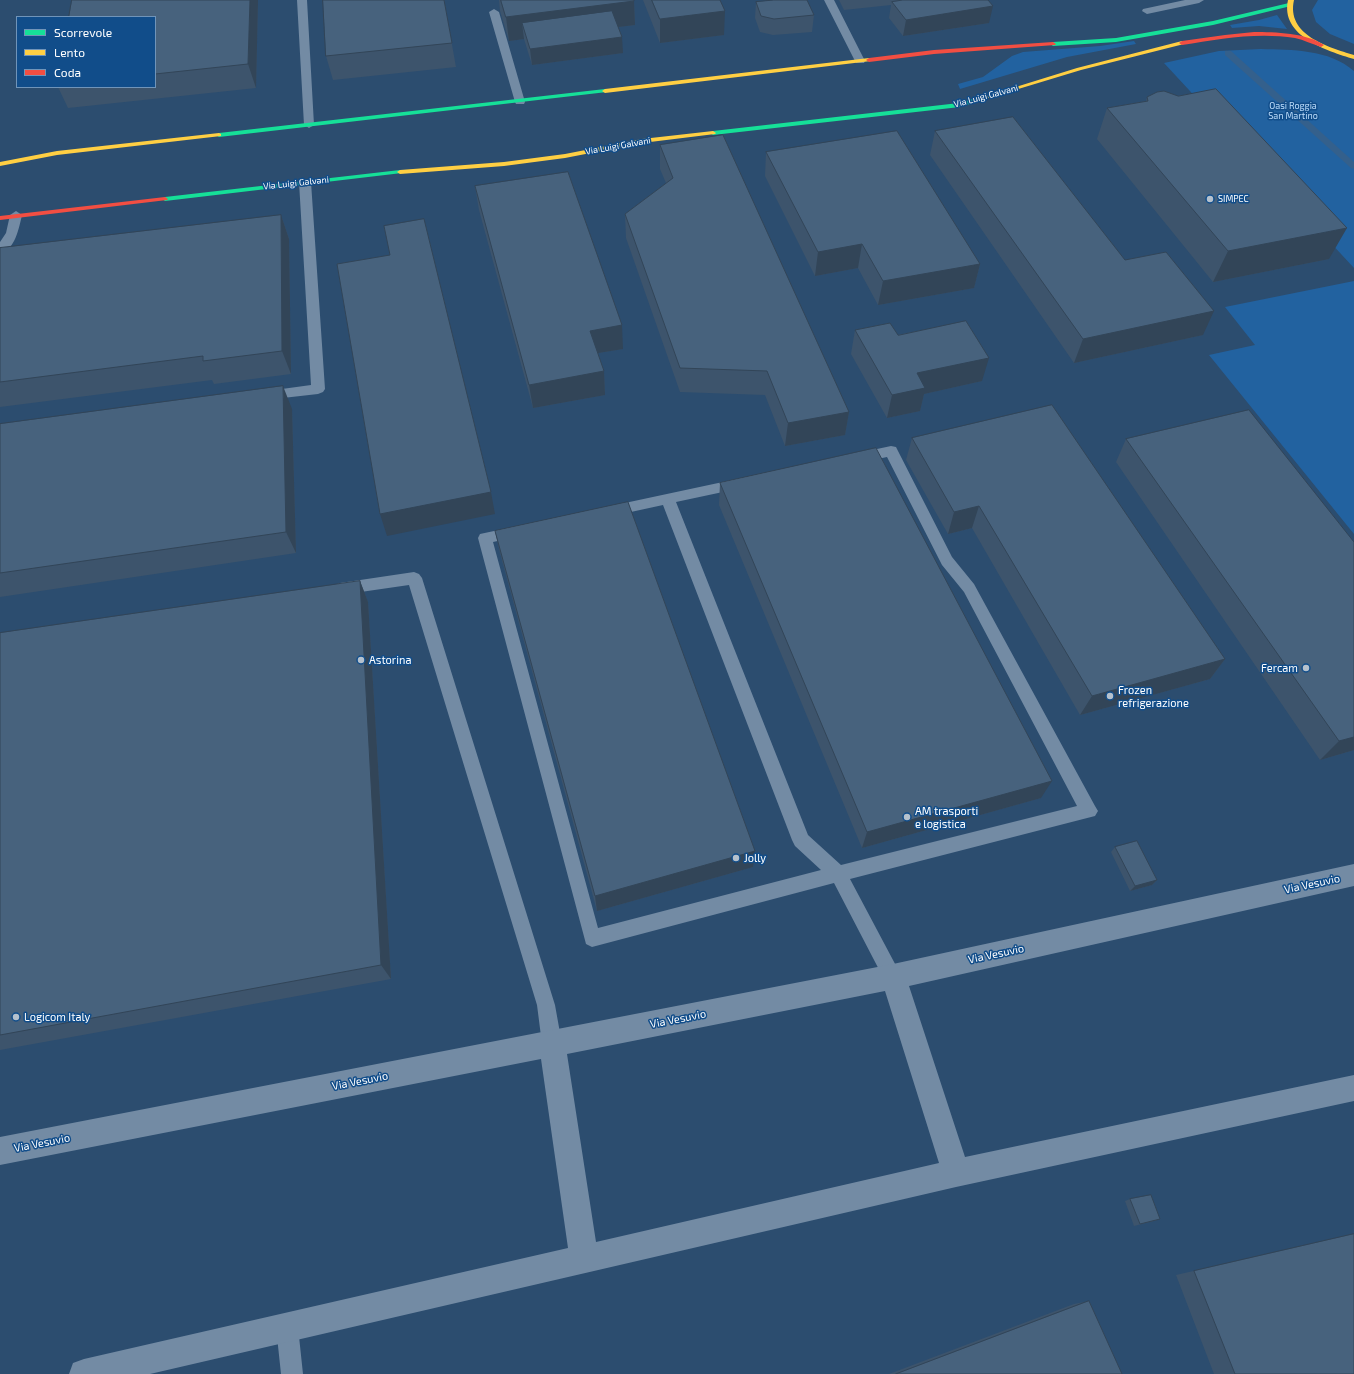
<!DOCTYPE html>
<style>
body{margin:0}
#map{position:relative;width:1354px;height:1374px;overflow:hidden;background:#2c4d6f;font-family:"Exo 2",sans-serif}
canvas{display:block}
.legend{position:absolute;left:16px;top:16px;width:140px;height:72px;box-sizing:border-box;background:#114d8a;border:1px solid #7094b9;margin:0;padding:5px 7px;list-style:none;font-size:12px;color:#fff}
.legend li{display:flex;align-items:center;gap:8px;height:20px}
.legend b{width:20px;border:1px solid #7094b9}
</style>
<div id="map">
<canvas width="1354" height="1374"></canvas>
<ul class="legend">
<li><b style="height:5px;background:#16e098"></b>Scorrevole</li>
<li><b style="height:5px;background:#ffcf43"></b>Lento</li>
<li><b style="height:5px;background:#f24e42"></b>Coda</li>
</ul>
</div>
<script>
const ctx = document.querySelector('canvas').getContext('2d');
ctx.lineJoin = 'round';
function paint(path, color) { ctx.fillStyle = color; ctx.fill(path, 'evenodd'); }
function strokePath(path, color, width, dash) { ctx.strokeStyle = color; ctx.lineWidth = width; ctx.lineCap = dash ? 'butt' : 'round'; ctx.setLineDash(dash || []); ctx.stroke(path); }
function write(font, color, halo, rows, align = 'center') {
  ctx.font = font + ' "Exo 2",sans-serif'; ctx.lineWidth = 3; ctx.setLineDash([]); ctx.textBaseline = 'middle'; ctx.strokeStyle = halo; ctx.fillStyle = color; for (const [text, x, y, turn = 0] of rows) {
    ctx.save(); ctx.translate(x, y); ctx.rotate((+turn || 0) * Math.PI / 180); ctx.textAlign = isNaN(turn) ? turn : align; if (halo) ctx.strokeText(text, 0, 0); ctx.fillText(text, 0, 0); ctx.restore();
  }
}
paint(new Path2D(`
 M1318 0H1354V44L1330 34 1316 22 1312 10Z
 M1277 15 1287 29 1259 26 1232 28 1230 25 1259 20Z
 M1134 41 1136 44 1067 57 960 89 958 84 983 77 1012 56 1023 52 1100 46Z
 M1261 49C1292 50 1329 49 1354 71V268L1164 63 1219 51Z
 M1354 281V534L1209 355 1255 345 1225 307Z`), '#2262a0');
paint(new Path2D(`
 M1225 51H1231L1354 162V169L1351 168 1225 55Z`), '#34608c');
paint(new Path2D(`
 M297 0H307L314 125 309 128 304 125Z
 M824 0H834L865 61 864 63H856L855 61Z
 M1185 0H1204L1199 3 1147 14 1142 11 1143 9Z
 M494 9 499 12 525 102 524 104H516L515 102 489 12Z
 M305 179 311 182 325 389 323 392 318 394 265 400 260 398 258 395 260 392 311 385 299 182Z
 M16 211 22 215C19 228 15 250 0 254V242L6 233 10 215Z
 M891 446 896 447 898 451 952 557 974 584 1095 806 1098 811 1095 816 850 879 902 977 900 983 893 986 886 983 834 883 592 947 586 944 478 538 480 534ZM887 457 942 565 964 592 1077 806 841 865 808 835 676 502ZM663 505 792 840 795 846 821 870 598 928 493 542Z
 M414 572 419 574 422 578 555 1005 562 1044 559 1051 552 1054 545 1051 542 1044 537 1005 409 585 340 595 335 593 332 589 335 585 340 583Z
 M287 1316 295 1319 298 1327 303 1374H281L276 1327 279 1319Z`), '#738ba4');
paint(new Path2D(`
 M1354 864V886L909 986 965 1157 1354 1075V1101L956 1187 150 1374H69L73 1363 84 1359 568 1248 541 1059 0 1165V1137L893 964ZM885 991 939 1163 596 1242 567 1054Z`), '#738ba4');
paint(new Path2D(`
 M1289 3 1292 5 1291 6 1213 25 1116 42 1053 46 1050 44 1053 42 1116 38 1213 21Z
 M605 89 608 91 607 92 219 137 216 135 219 133Z
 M980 97 982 98V100L960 107 713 135 710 133 713 131 959 103Z
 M400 170 403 172 402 173 165 201 162 199 165 197Z`), '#16e098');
paint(new Path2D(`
 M1288 0H1294C1286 35 1328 47 1354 55V59C1327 51 1280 36 1288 0Z
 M1182 41 1184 42V44L1081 70 982 100 977 99 1077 68Z
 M869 58 871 59V61L605 93 602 91 605 89Z
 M713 131 716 133 715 134 642 143 565 158 504 166 400 174 397 172 400 170 504 162 565 154 642 139Z
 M219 133 221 134V136L57 155 0 166V162L57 151Z`), '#ffcf43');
paint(new Path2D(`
 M1254 32C1275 32 1307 33 1324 45L1321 47C1312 44 1304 40 1295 38 1257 32 1219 39 1182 45L1179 43 1182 41 1225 35Z
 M1053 42 1056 44 1055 45 934 54 869 62 866 60 869 58 934 50Z
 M165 197 168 199 167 200 0 220V216Z`), '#f24e42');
paint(new Path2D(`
 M258 0 256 88 68 108 58 87H155V17Z
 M444 0 456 67 333 80 326 56Z
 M499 0H634L635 25 618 27 623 53 532 65 524 39 509 41 500 11Z
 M643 0H720L724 35 660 43Z
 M839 0H988L989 23 903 36 889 18 891 5 844 10Z
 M756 2 814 15 812 32 773 35 760 32 755 18Z
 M1147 97 1329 259 1213 282 1097 139 1107 108 1146 101Z
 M935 131 1125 260 1203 335 1074 363 930 155Z
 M660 145 849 412 845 435 785 446 765 395 680 392 626 238 625 214 666 183 660 169Z
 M766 152 980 264 974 288 878 305 858 268 815 276 765 176Z
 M475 186 623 349 598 353 604 371 605 395 533 408 479 210Z
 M281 215 289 239 291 374 214 384 212 380 0 407V248Z
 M855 330 898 335 982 381 924 394 920 411 887 418 851 354Z
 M292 409 296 553 0 597V424Z
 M912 438 1225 659 1210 679 1080 715 972 528 948 534 906 460Z
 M1126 439 1354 750 1320 760 1116 462Z
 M720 483 1041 798 862 848 719 505Z
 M495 531 753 867 597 911 500 553Z
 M360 581 368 602 391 979 0 1050V633Z
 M1115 847 1157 880 1152 885 1130 891 1111 852Z
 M1130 1199 1160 1219 1154 1221 1134 1226 1125 1201Z
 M1354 1234V1374H1214L1176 1275Z
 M1089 1301 1122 1374H889L1074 1304Z`), '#3d546c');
paint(new Path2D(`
 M250 0H258L256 88 248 64Z
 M634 1 635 25 527 38 522 23 524 39 509 41 506 17Z
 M993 6 989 23 903 36 906 20Z
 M725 11 724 35 660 43V19Z
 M622 37 623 53 532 65 530 49Z
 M281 215 289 239 291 374 282 351Z
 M1347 228 1329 259 1213 282 1228 251Z
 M862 244 858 268 815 276 818 252Z
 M980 264 974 288 878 305 883 281Z
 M1214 311 1203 335 1074 363 1083 339Z
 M622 325 623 349 592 354 590 331Z
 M989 358 982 381 924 394 920 411 887 418 892 395 917 373Z
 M604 371 605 395 533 408 529 385Z
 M283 386 292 409 296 553 286 532Z
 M849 412 845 435 785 446 788 423Z
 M491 492 495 514 387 536 380 514Z
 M979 506 972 528 948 534 954 512Z
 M360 581 368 602 391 979 381 965Z
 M1225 659 1210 679 1080 715 1092 696Z
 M1354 737V750L1320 760 1339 741Z
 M1052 781 1041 798 862 848 867 832Z
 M755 851 753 867 597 911 595 896Z
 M1157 880 1152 885 1130 891 1135 886Z`), '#324558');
const building = new Path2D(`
 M72 0H250L248 64 155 74V17H69Z
 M323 0H444L452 43 326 56Z
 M501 0H634V1L506 17Z
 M652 0H720L725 11 660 19Z
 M774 0H807L814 15 774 19 761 16 756 2Z
 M903 0H988L993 6 906 20 892 2Z
 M612 11 622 37 530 49 522 23Z
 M1216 89 1347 228 1228 251 1107 108 1148 101 1147 97 1157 92 1164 91 1178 96Z
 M1013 117 1125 260 1166 252 1214 311 1083 339 935 131Z
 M897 131 980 264 883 281 862 244 818 252 766 152Z
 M723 135 849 412 788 423 767 371 680 368 625 214 673 178 660 145Z
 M568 172 622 325 590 331 604 371 529 385 475 186Z
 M281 215 282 351 203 361V356L0 382V248Z
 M424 219 491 492 380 514 337 264 390 255 384 226Z
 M966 321 989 358 917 373 925 388 892 395 855 330 890 323 898 335Z
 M283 386 286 532 0 573V424Z
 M1052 405 1225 659 1092 696 979 506 954 512 912 438Z
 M1249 410 1354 542V737L1339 741 1126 439Z
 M876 448 1052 781 867 832 720 483Z
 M628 502 755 851 595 896 495 531Z
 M360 581 381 965 0 1035V633Z
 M1137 841 1157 880 1135 886 1115 847Z
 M1151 1195 1160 1219 1140 1224 1130 1199Z
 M1354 1234V1374H1235L1194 1271Z
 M1089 1301 1122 1374H896Z`);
paint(building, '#47627d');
strokePath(building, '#324558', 1);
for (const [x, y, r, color] of [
 [1210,199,4,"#b5c1cd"],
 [361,660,4,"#b5c1cd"],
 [1306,668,4,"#b5c1cd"],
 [1110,696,4,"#b5c1cd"],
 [907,817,4,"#b5c1cd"],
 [736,858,4,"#b5c1cd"],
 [16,1017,4,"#b5c1cd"]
]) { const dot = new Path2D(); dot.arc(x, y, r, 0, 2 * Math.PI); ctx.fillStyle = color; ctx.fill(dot); strokePath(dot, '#114d8a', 1.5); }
write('9px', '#fff', '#114d8a', [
 ["Via Luigi Galvani",986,96,-15],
 ["Via Luigi Galvani",618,146,-10],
 ["Via Luigi Galvani",296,183,-6]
]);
write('9px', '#bedefc', '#114d8a', [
 ["Oasi Roggia",1293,106],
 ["San Martino",1293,116]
]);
write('9px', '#fff', '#114d8a', [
 ["SIMPEC",1218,199]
], 'left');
write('11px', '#fff', '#114d8a', [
 ["Astorina",369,660],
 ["Fercam",1298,668,"right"],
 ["Frozen",1118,690],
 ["refrigerazione",1118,703],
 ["AM trasporti",915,811],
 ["e logistica",915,824],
 ["Jolly",744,858],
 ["Logicom Italy",24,1017]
], 'left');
write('11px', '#fff', '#114d8a', [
 ["Via Vesuvio",1312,884,-12],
 ["Via Vesuvio",996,954,-12],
 ["Via Vesuvio",678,1019,-11],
 ["Via Vesuvio",360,1081,-11],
 ["Via Vesuvio",42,1143,-11]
]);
</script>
